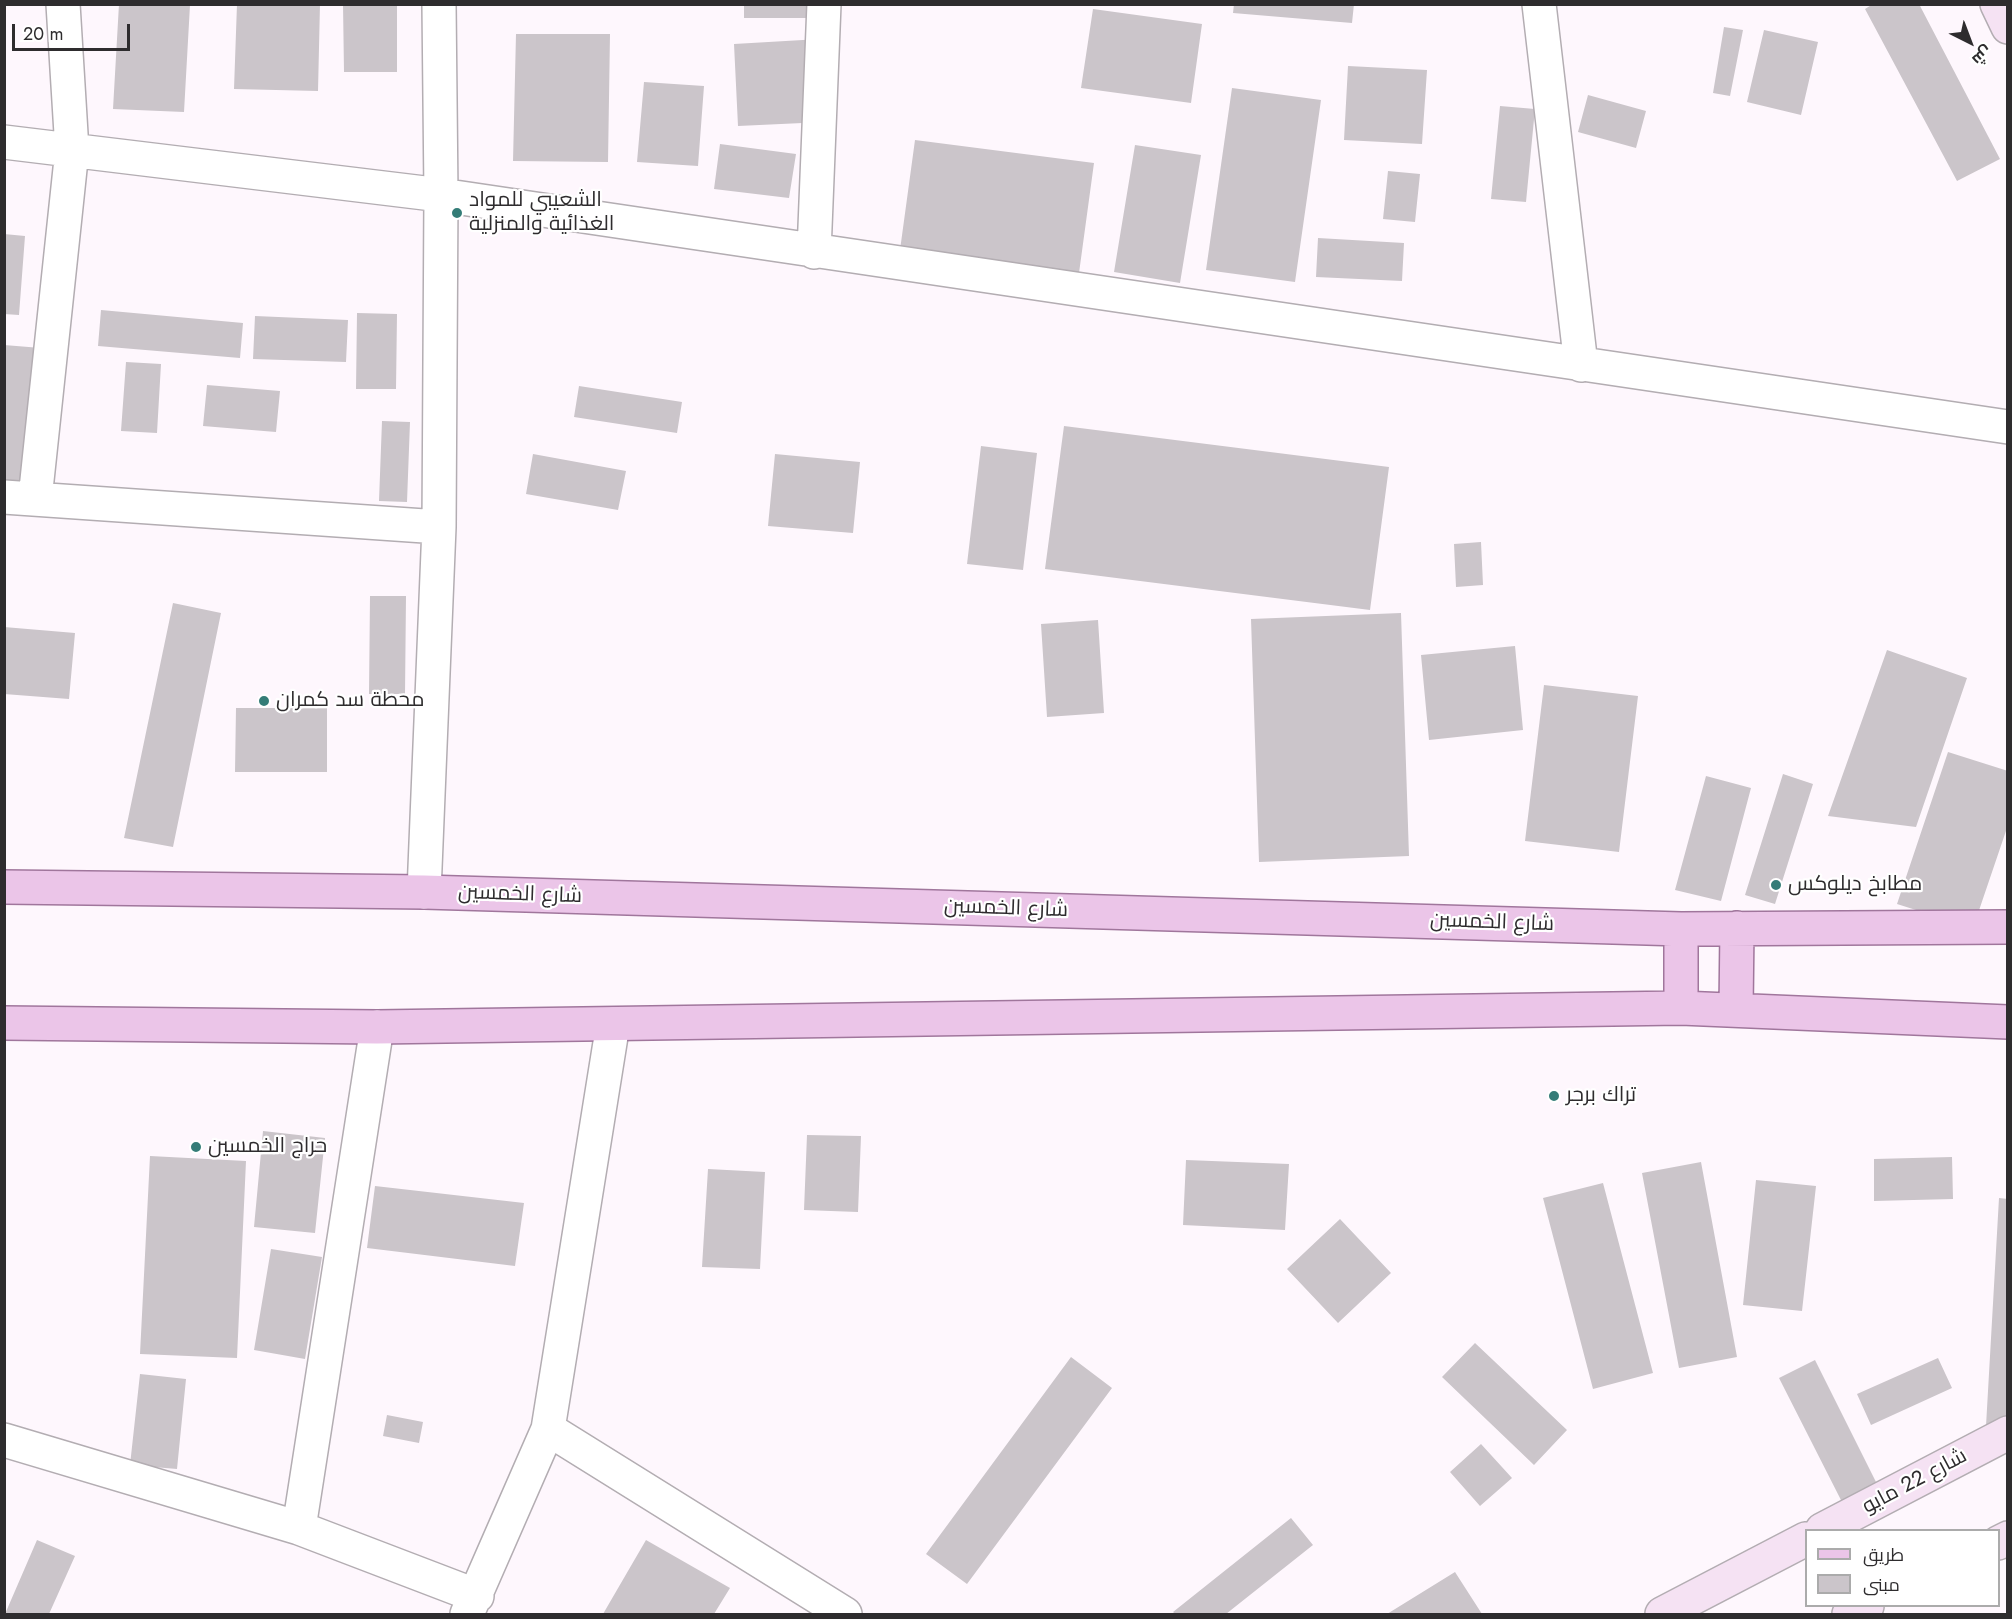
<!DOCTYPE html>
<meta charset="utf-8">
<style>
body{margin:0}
#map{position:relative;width:2012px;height:1619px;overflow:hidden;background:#fef7fd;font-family:Jost,Cairo,sans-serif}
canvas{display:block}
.frame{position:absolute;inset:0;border:6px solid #2e2c2e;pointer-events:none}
.legend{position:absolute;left:1805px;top:1529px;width:195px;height:78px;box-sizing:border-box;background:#fff;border:2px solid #ababab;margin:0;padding:8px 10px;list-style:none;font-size:18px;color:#2e2c2e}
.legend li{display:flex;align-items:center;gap:12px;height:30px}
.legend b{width:30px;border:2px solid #ababab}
.north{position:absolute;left:1940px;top:12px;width:60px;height:60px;-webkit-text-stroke:4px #fff;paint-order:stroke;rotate:138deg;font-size:16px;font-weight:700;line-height:24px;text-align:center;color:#2e2c2e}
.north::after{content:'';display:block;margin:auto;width:21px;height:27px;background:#2e2c2e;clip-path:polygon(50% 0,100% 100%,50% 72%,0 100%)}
.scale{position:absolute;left:12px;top:24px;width:118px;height:27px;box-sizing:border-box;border:3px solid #2e2c2e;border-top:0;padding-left:8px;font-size:18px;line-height:21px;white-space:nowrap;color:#2e2c2e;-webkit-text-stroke:4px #fff;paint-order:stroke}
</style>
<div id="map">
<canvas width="2012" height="1619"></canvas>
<div class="frame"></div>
<ul class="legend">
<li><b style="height:8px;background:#ebc5e8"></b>طريق</li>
<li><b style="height:16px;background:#cbc5ca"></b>مبنى</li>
</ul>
<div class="north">ش</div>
<div class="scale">20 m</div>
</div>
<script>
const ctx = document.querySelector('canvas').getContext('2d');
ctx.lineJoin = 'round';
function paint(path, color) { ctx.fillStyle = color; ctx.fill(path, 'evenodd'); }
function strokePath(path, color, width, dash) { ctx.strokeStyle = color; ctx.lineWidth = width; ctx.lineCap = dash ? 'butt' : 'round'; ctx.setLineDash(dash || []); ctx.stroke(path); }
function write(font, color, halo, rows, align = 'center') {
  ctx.font = font + ' Jost,Cairo,sans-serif'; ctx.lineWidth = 4.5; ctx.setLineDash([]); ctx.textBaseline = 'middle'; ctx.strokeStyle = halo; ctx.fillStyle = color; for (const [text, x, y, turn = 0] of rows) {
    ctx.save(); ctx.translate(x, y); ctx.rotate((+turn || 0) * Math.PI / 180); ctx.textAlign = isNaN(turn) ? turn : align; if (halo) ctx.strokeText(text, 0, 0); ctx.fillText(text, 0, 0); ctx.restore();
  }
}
paint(new Path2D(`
 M119 4 190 5 184 112 113 109Z
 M237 4H320L318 91 234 89Z
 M343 4H397V72H344Z
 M1234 4H1354L1352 23 1233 13Z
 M1873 4H1919L2000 159 1957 181 1865 9Z
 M744 5H821V18H744Z
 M1093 9 1202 24 1191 103 1081 88Z
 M1724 27 1743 30 1730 96 1713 93Z
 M1764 30 1818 42 1801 115 1747 102Z
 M516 34H610L608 162 513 161Z
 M820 39 824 122 738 126 734 44Z
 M1348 66 1427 70 1422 144 1344 140Z
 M644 82 704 86 698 166 637 162Z
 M1232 88 1321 100 1295 282 1206 270Z
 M1588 95 1646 111 1636 148 1578 132Z
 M1500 106 1535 109 1526 202 1491 199Z
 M915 140 1094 163 1079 273 900 250Z
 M720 144 796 154 789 198 714 189Z
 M1135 145 1201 155 1180 283 1114 272Z
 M1388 171 1420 174 1415 222 1383 219Z
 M4 234 25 236 19 315 4 314Z
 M1318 238 1404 243 1402 281 1316 277Z
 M101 310 243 323 240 358 98 346Z
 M357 313 397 314 396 389H356Z
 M255 316 348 320 346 362 253 359Z
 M4 345 41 348 29 484 4 482Z
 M126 362 161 364 157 433 121 431Z
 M207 385 280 391 276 432 203 426Z
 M579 386 682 402 677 433 574 417Z
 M382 421 410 422 407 502 379 501Z
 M1064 426 1389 467 1370 610 1045 569Z
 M981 446 1037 453 1023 570 967 564Z
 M533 454 626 471 618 510 526 494Z
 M775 454 860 462 853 533 768 526Z
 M1481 542 1483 585 1456 587 1454 544Z
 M370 596H406L405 694H369Z
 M173 603 221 613 173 847 124 838Z
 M1401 613 1409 856 1259 862 1251 619Z
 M1098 620 1104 713 1047 717 1041 624Z
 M4 627 75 633 69 699 4 694Z
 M1515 646 1523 730 1429 740 1421 655Z
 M1887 650 1967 678 1916 827 1828 816Z
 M1544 685 1638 696 1619 852 1525 841Z
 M236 708H327V772H235Z
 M1948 752 2008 771V825L1973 928 1897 904Z
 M1783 774 1813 784 1775 904 1745 895Z
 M1706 776 1751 788 1721 901 1675 890Z
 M263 1131 325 1138 315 1233 254 1227Z
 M807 1135 861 1136 858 1212 804 1210Z
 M150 1156 246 1161 237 1358 140 1354Z
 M1952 1157 1953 1199 1874 1201V1159Z
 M1186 1160 1289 1164 1285 1230 1183 1225Z
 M1701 1162 1737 1357 1679 1368 1642 1173Z
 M708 1169 765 1172 760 1269 702 1267Z
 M1756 1180 1816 1186 1802 1311 1743 1305Z
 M1603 1183 1653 1373 1593 1389 1543 1198Z
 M375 1186 524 1203 515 1266 367 1248Z
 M1999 1198 2008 1199V1427L1986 1426Z
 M1340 1219 1391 1273 1338 1323 1287 1269Z
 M271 1249 322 1257 305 1359 254 1350Z
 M1475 1343 1567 1430 1534 1465 1442 1377Z
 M1071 1357 1112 1388 967 1584 926 1554Z
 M1938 1358 1952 1388 1871 1425 1857 1394Z
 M1815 1360 1878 1486 1843 1504 1779 1378Z
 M140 1374 186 1379 177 1469 130 1465Z
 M387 1415 423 1422 419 1443 383 1436Z
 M1481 1444 1512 1478 1480 1506 1450 1472Z
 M1291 1518 1313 1545 1226 1614H1175L1173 1612Z
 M37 1540 75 1556 49 1614H5Z
 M646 1540 730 1588 714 1614H603Z
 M1455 1572 1482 1614H1387Z`), '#cbc5ca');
const street = new Path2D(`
 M1539 4 1581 365
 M4 142 441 195 2008 427
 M814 252 824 4
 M4 497 439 527
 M35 499 72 150 63 4
 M424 892 439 527 441 195 439 4
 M548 1429 845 1614
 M4 1440 299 1528 477 1596
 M299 1528 377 1027
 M467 1614 548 1429 613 1024`);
const secondary = new Path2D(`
 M1997 4 2008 27
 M1822 1530 2008 1433
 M1998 1543 2008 1538
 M1662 1614 1806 1539
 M1849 1614 1867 1606`);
const primary = new Path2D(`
 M4 887 424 892 1681 929 2008 927
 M1681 929V1008
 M1736 1010 1737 928
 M4 1023 377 1027 1681 1008 2008 1022`);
strokePath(street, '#b3adb2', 36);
strokePath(secondary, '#b3adb2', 36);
strokePath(primary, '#a0769c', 36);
strokePath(street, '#fff', 33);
strokePath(secondary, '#f5e2f3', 33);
strokePath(primary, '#ebc5e8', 33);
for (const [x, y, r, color] of [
 [457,213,6,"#347c77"],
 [264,701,6,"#347c77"],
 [1776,885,6,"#347c77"],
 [1554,1096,6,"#347c77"],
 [196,1147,6,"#347c77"]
]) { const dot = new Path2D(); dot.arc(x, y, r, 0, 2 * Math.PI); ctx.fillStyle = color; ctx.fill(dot); strokePath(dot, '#fff', 2); }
write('21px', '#2e2c2e', '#fff', [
 ["الشعيبي للمواد",469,201],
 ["الغذائية والمنزلية",469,225],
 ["محطة سد كمران",276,701],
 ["مطابخ ديلوكس",1788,885],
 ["تراك برجر",1566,1096],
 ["حراج الخمسين",208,1147]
], 'left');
write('21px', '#2e2c2e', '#fff', [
 ["شارع الخمسين",520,895,2],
 ["شارع الخمسين",1006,909,2],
 ["شارع الخمسين",1492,923,2],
 ["شارع 22 مايو",1915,1482,-28]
]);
</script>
